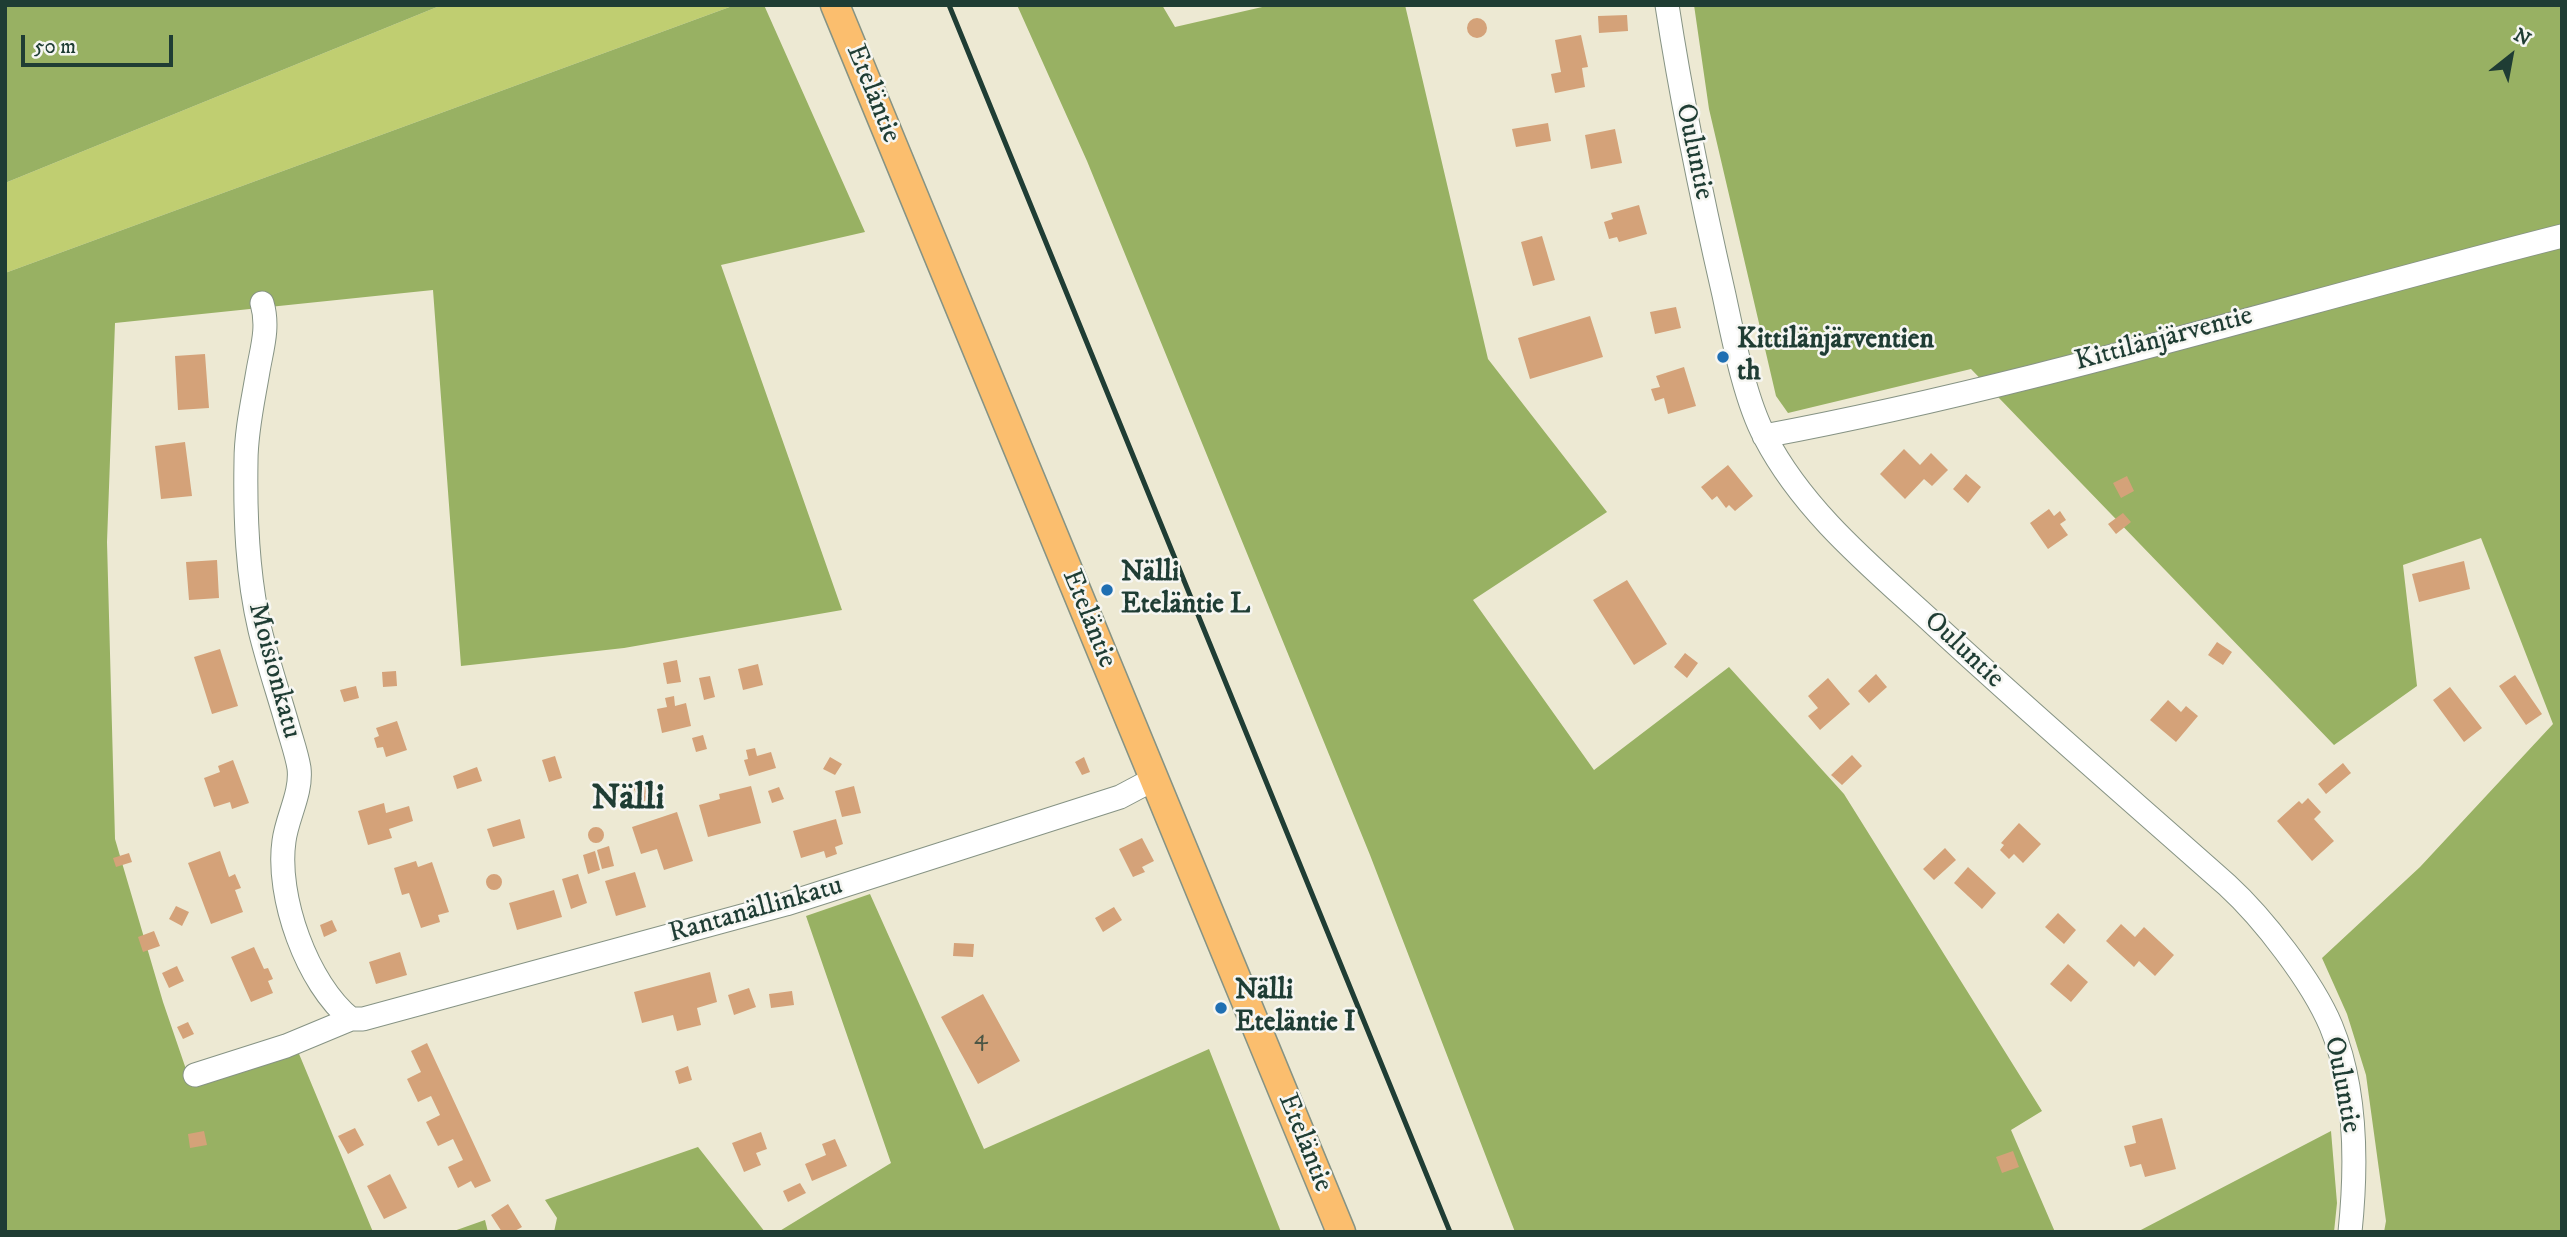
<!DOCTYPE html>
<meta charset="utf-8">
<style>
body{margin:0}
#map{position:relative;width:2567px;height:1237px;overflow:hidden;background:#ede9d3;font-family:"IM FELL DW Pica",serif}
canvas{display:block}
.frame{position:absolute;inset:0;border:7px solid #1f3d34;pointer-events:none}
.north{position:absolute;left:2476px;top:21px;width:70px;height:70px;-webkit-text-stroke:5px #f6f6f2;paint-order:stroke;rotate:31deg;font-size:19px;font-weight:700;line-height:28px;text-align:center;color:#1f3d34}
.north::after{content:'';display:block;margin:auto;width:24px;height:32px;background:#1f3d34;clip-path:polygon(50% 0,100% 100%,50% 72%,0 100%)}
.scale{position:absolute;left:21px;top:35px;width:152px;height:32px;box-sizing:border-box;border:4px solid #1f3d34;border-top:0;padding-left:9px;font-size:21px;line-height:24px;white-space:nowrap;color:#1f3d34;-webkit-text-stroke:5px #f6f6f2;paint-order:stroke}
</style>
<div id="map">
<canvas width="2567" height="1237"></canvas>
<div class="frame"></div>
<div class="north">N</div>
<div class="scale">50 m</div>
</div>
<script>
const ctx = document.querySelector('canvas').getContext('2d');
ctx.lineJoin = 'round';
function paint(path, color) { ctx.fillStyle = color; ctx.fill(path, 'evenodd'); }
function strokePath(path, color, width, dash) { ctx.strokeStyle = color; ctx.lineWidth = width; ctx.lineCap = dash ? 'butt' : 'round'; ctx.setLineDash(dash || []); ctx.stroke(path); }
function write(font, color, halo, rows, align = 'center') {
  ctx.font = font + ' "IM FELL DW Pica",serif'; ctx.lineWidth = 5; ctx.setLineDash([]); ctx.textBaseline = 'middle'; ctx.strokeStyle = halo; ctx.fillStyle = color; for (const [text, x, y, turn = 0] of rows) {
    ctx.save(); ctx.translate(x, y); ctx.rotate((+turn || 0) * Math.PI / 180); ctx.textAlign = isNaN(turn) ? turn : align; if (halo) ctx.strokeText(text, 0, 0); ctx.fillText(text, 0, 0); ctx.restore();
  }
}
paint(new Path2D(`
 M442 5H735L5 273V183Z`), '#c0ce71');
paint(new Path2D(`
 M5 5H442L5 183Z
 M735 5H764L865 232 721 265 842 610 624 648 461 666 433 290 115 323 107 542 115 839 163 1002 189 1078 297 1049 373 1232H5V273Z
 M1017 5H1162L1175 27 1271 5H1405L1488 359 1607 512 1473 600 1594 770 1729 667 1844 794 2042 1111 2011 1130 2055 1232H1515L1370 855 1087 161Z
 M1694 5H2562V1232H2384L2386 1221 2366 1075 2347 1014 2322 958 2420 867 2553 724 2481 538 2403 565 2417 686 2334 745 1971 369 1788 413 1776 396 1709 109Z
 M870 894 984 1149 1209 1049 1281 1232H778L891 1163 806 916Z
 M2331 1131 2337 1203 2334 1232H2137Z
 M698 1147 765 1232H554L557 1218 545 1200Z
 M485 1220 488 1232H451Z`), '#98b163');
paint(new Path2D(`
 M1627 15 1628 31 1599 33 1598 16Z
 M1467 28a10 10 0 1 1 20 0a10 10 0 1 1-20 0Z
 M1581 35 1588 67 1582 68 1585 87 1555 93 1551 74 1561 72 1555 40Z
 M1548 123 1551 141 1516 147 1512 129Z
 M1615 129 1622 163 1591 169 1585 135Z
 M1639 205 1647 234 1619 242 1617 237 1609 239 1604 222 1613 219 1611 213Z
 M1542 236 1555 280 1533 286 1521 242Z
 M1676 307 1681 328 1655 334 1650 312Z
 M1590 316 1603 357 1530 379 1518 338Z
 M205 354 209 408 178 410 175 356Z
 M1684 367 1696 406 1668 414 1664 398 1655 401 1651 389 1660 387 1656 376Z
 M185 442 192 496 161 499 155 446Z
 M1904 449 1920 465 1931 453 1948 470 1932 486 1924 479 1905 499 1880 474Z
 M1728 465 1753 496 1735 511 1729 505 1726 508 1717 496 1712 500 1701 487Z
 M1966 474 1981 487 1968 503 1953 489Z
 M2127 476 2134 491 2121 498 2113 483Z
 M2049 509 2054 516 2060 511 2066 520 2060 524 2068 535 2048 549 2030 523Z
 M2123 513 2131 522 2116 534 2108 524Z
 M217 560 219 598 189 600 186 562Z
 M2464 561 2470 589 2419 602 2412 574Z
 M1627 580 1667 644 1634 665 1593 600Z
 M2217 642 2232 652 2223 665 2208 655Z
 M220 649 238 706 212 714 194 657Z
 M1685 653 1698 663 1687 678 1674 667Z
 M677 660 681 682 667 684 663 663Z
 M758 664 763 685 743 690 738 669Z
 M396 671 397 686 383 687 382 672Z
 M1876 674 1887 687 1869 703 1858 691Z
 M2515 675 2542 714 2526 725 2499 686Z
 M710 676 715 697 704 700 699 678Z
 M1828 678 1850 704 1820 730 1808 716 1818 708 1808 696Z
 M356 686 359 698 344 702 340 690Z
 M2450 687 2482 728 2464 742 2433 700Z
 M674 696 675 706 686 703 691 726 662 733 657 709 667 707 665 698Z
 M2168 700 2181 712 2186 706 2198 716 2176 742 2150 720Z
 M397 721 407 750 386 757 383 747 377 748 374 738 379 736 376 728Z
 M703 735 707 749 696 752 692 738Z
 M755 748 757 756 771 752 776 768 749 776 744 760 748 759 746 750Z
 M1852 755 1862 766 1842 785 1831 775Z
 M555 756 562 778 549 782 542 760Z
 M830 757 842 764 835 775 823 769Z
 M1084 757 1090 772 1082 775 1075 762Z
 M233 760 249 803 232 809 230 802 214 807 204 778 220 772 218 766Z
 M2343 763 2351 773 2326 794 2318 784Z
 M477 767 482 781 457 789 453 776Z
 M649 781 656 796 640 803 633 787Z
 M751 786 761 823 708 837 699 805 720 799 719 794Z
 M854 786 861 813 842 817 835 791Z
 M779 787 784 799 772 803 768 791Z
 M2308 798 2321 812 2314 819 2334 841 2312 861 2277 821 2299 801 2302 804Z
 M384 803 386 813 409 806 413 821 389 829 392 838 368 845 358 811Z
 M677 812 693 861 664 870 657 849 641 854 632 827Z
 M520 819 525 838 493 847 487 829Z
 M836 819 843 844 835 847 837 854 826 858 824 851 801 858 793 831Z
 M2019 823 2041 844 2023 863 2014 854 2009 859 2000 850 2004 845 2001 843Z
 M588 835a8 8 0 1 1 16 0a8 8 0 1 1-16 0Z
 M1142 838 1154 861 1142 867 1145 872 1133 877 1119 849Z
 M609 846 614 866 602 869 597 850Z
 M1945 848 1956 860 1934 880 1923 869Z
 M220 851 229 877 235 874 241 888 235 890 243 912 211 924 188 863Z
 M595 851 600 870 588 874 583 855Z
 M129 853 132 862 116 867 113 858Z
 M416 861 418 867 432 862 449 912 438 915 440 922 421 928 409 893 402 895 394 868Z
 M1968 867 1996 893 1982 909 1954 883Z
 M635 872 646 907 616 916 605 881Z
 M578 874 587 903 571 909 562 879Z
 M486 882a8 8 0 1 1 16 0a8 8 0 1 1-16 0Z
 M554 890 562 917 517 930 509 903Z
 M176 906 189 912 182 926 169 919Z
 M1114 907 1122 920 1103 932 1095 918Z
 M2058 913 2076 930 2064 944 2045 927Z
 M332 920 337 931 324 937 320 925Z
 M2121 924 2135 937 2144 927 2174 955 2155 976 2139 961 2134 967 2106 941Z
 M154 931 160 946 143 952 138 937Z
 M954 943 974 944 973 957 953 956Z
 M254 947 264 969 268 968 273 979 268 981 273 993 251 1002 231 957Z
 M400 952 407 975 376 984 369 962Z
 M2068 964 2088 982 2071 1002 2050 984Z
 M177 966 184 981 169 988 162 973Z
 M710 972 717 1002 697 1008 701 1025 677 1031 673 1015 642 1023 634 992Z
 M749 988 756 1007 734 1015 728 995Z
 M792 991 794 1005 771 1008 769 994Z
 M983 994 1020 1061 978 1084 941 1017Z
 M188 1022 194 1034 183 1039 177 1027Z
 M427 1043 491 1181 475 1188 471 1181 458 1188 448 1167 463 1160 453 1139 438 1146 426 1122 440 1115 431 1096 418 1102 407 1079 421 1072 411 1051Z
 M688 1066 692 1080 679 1084 675 1071Z
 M2162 1118 2176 1169 2145 1177 2141 1164 2130 1167 2124 1146 2136 1143 2132 1126Z
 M355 1128 364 1145 348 1154 338 1136Z
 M204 1131 207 1145 190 1148 188 1134Z
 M761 1132 767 1149 756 1153 761 1165 744 1172 732 1143Z
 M835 1139 847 1166 812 1181 805 1164 826 1155 822 1144Z
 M2013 1151 2019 1167 2002 1173 1996 1157Z
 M390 1174 407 1208 384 1219 367 1186Z
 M800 1183 806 1193 788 1202 783 1191Z
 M508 1204 522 1227 513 1232H502L491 1215Z`), '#d4a279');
const minor = new Path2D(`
 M1667 5C1682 103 1702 199 1724 295 1733 337 1745 400 1765 437 1804 512 1872 567 1933 623 2029 712 2129 798 2227 885 2263 918 2312 981 2331 1026 2357 1089 2357 1165 2350 1232
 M262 303C269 327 262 348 258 371 253 401 246 431 246 461 245 518 247 575 260 630 268 663 279 695 288 727 292 741 297 755 299 768 302 793 287 817 284 841 276 896 307 984 351 1019
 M1764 436C2032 386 2297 303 2562 236
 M195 1075 286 1046 351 1019H363L786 904 1120 797 1154 779`);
const major = new Path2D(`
 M835 5 1341 1232`);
strokePath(minor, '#869384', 25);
strokePath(major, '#869384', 31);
strokePath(minor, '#fff', 23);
strokePath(major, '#fbbe6e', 28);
strokePath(new Path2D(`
 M949 5 1450 1232`), '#1f3d34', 5);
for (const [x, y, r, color] of [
 [1723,357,7,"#1f6fb2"],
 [1107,590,7,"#1f6fb2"],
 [1221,1008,7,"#1f6fb2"]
]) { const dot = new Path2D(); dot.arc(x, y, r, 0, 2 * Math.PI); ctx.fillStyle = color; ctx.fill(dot); strokePath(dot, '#f6f6f2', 2.5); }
write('24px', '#4c5645', null, [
 ["4",981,1039]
]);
write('28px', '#1f3d34', '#f6f6f2', [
 ["Eteläntie",872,94,68],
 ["Ouluntie",1693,152,78],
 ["Kittilänjärventie",2164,340,-15],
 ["Eteläntie",1088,619,68],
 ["Ouluntie",1963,651,43],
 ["Moisionkatu",273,671,75],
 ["Rantanällinkatu",756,911,-16],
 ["Ouluntie",2341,1085,79],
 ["Eteläntie",1304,1143,68]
]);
write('bold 28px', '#1f3d34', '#f6f6f2', [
 ["Kittilänjärventien",1737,341],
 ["th",1737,373],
 ["Nälli",1121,574],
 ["Eteläntie L",1121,606],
 ["Nälli",1235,992],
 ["Eteläntie I",1235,1024]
], 'left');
write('bold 35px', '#1f3d34', '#f6f6f2', [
 ["Nälli",628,801]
]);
</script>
